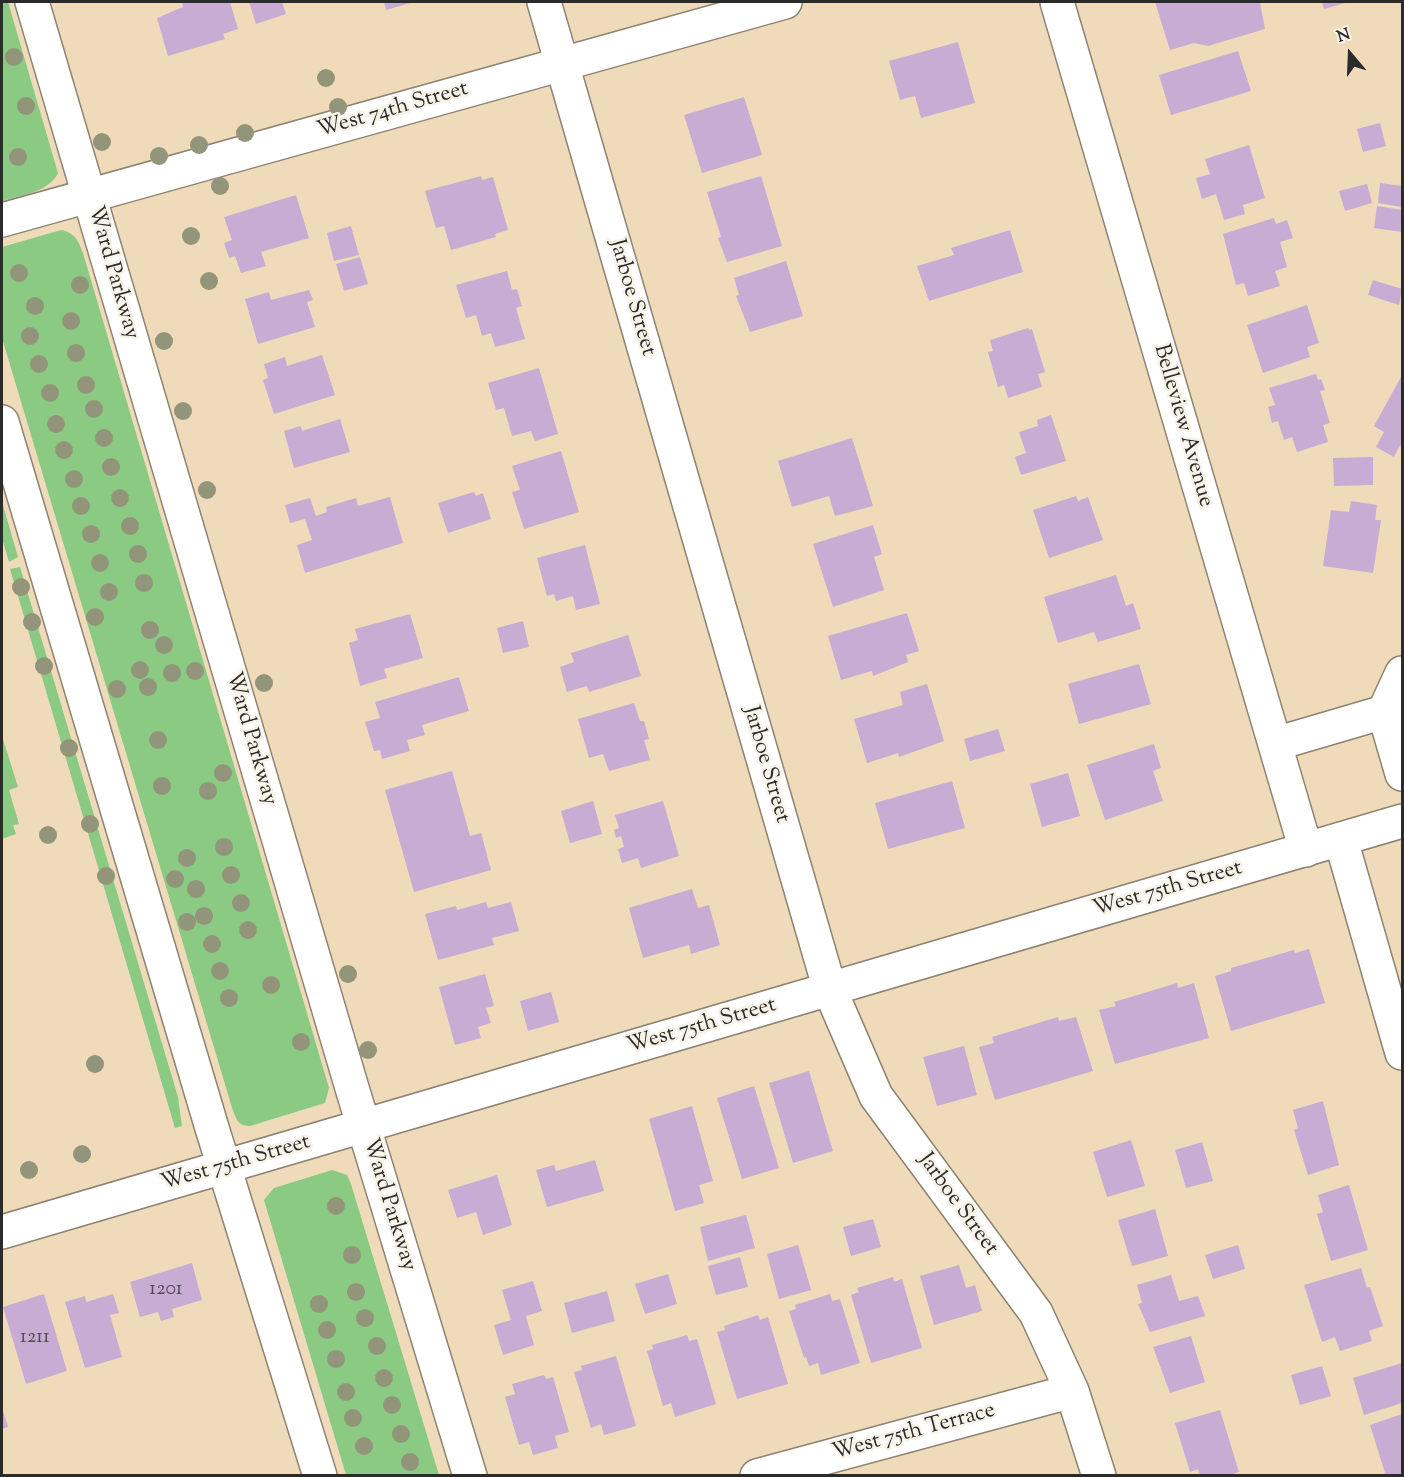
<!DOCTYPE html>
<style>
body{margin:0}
#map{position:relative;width:1404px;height:1477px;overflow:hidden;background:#efdbba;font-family:"Sorts Mill Goudy",serif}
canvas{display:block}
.frame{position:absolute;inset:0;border:3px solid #2b2b2b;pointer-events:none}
.north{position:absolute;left:1320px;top:24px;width:60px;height:60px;-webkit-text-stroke:4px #f7f3e8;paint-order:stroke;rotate:341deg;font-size:16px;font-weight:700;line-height:24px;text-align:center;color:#2b2b2b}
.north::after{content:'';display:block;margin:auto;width:21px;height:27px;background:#2b2b2b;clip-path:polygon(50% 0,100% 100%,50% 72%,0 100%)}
</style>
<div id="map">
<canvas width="1404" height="1477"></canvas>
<div class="frame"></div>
<div class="north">N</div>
</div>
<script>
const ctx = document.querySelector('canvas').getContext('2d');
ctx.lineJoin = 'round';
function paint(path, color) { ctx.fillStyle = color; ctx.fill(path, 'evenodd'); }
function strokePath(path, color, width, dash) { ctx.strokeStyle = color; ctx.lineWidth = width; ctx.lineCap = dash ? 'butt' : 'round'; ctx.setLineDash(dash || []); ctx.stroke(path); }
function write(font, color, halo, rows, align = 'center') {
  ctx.font = font + ' "Sorts Mill Goudy",serif'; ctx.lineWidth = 5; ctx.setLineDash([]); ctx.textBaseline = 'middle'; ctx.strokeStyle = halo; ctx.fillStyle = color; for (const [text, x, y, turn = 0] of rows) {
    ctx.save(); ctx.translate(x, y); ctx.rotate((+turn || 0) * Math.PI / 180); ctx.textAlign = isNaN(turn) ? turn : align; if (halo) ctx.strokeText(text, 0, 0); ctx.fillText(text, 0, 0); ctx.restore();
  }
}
paint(new Path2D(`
 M2 2H8L58 173C49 192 21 195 2 201Z
 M61 230C75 233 78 240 83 253L329 1088 325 1103 250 1126C239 1126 237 1121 233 1111L2 338V247Z
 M2 502 18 557 9 562 2 538Z
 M20 567 178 1097 182 1126 175 1128 10 569Z
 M2 736 18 787 9 790 19 824 13 825 16 834 2 839Z
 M332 1170 347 1175 351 1184 439 1475H346L264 1200 274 1188Z`), '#8aca82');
paint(new Path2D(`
 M182 2H230L238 29 223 34 225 39 168 56 157 18 183 7Z
 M249 2H282L286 14 256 24Z
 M384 2H414L386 10Z
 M1155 2H1260L1265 29 1208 46 1194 43 1170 50Z
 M1322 2H1349L1324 9Z
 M958 42 975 103 921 118 915 96 900 100 889 61Z
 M1238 51 1251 91 1171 115 1159 75Z
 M744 97 762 155 702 173 684 115Z
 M1380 123 1386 146 1363 152 1357 129Z
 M1249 145 1265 198 1243 205 1245 214 1224 220 1216 194 1202 199 1196 178 1210 174 1205 159Z
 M481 176 482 180 493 177 508 230 495 234 496 237 451 250 444 226 436 228 425 191Z
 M761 176 782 246 727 262 718 238 721 237 707 192Z
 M1380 183 1402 186V207L1378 203Z
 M1367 184 1372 203 1345 211 1339 191Z
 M296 195 309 238 261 252 266 266 241 273 235 256 229 258 224 243 232 240 224 217Z
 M1377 206 1402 210V232L1374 228Z
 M1274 218 1276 224 1287 220 1293 238 1280 242 1287 267 1275 271 1280 286 1248 296 1244 283 1236 285 1223 234Z
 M351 226 359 255 334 261 327 233Z
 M1010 230 1023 272 929 301 917 266 954 255 951 248Z
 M360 257 368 284 344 291 336 264Z
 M786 261 803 316 750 332 736 296 739 295 734 278Z
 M507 271 512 290 517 289 522 306 516 308 525 339 495 347 491 333 482 336 476 315 466 318 456 285Z
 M1373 280 1402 289 1399 305 1368 295Z
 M309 290 313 300 307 302 315 327 258 344 245 299 269 292 271 300Z
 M1307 305 1319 343 1307 347 1310 357 1263 373 1247 325Z
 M1028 328 1029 330 1032 329 1045 372 1038 374 1042 387 1008 398 1004 385 998 387 988 352 993 351 990 340Z
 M322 355 335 395 274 414 263 380 268 378 264 364 285 357 287 366Z
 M539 368 558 434 535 441 531 431 512 436 504 408 496 410 488 383Z
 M1316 374 1318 380 1321 379 1325 390 1320 391 1330 423 1323 425 1328 442 1297 452 1292 437 1284 440 1278 421 1272 423 1268 407 1275 405 1269 388Z
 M1402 375V447L1400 445 1394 457 1376 447 1384 432 1374 426Z
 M1051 415 1066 461 1021 475 1015 457 1026 453 1019 432 1038 426 1037 420Z
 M340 419 350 452 294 468 284 431 301 426 302 431Z
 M852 438 873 506 835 516 829 496 792 507 778 461Z
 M561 451 579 512 524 529 512 492 520 490 512 466Z
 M1373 457V485L1334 486 1333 458Z
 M474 492 476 496 483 493 491 519 448 533 438 503Z
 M1076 496 1078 501 1088 497 1103 540 1049 558 1033 510Z
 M390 497 403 543 305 573 297 545 312 540 305 519 290 523 285 505 310 498 316 516 327 512 326 507 356 498 358 506Z
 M1351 501 1377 505 1375 520H1381L1373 573 1323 566 1331 510 1349 512Z
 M873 525 882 554 874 557 884 590 833 607 813 544Z
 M585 545 600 604 576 610 573 596 556 601 554 594 547 596 537 558Z
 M1116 575 1126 606 1133 603 1141 629 1098 642 1094 632 1058 643 1044 597Z
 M907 613 919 651 906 655 908 662 873 676 872 671 841 680 828 636Z
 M410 614 423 658 384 669 387 678 360 686 349 643 358 640 355 629Z
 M523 621 529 647 503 653 497 628Z
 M628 635 641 676 589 692 587 686 567 692 560 667 574 662 571 653Z
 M1139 664 1151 704 1079 724 1068 684Z
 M459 677 469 711 422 725 425 735 407 740 410 751 382 759 380 750 374 751 365 722 380 718 375 702Z
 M927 684 944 741 899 757 898 753 867 763 854 719 903 705 900 692Z
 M634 703 640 721H644L649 739 644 740 650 760 609 771 603 754 589 758 578 719Z
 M998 729 1005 751 970 761 964 739Z
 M1154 744 1161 768 1153 771 1163 801 1105 820 1087 765Z
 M452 771 470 836 481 833 491 870 414 892 385 790Z
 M1068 773 1080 816 1042 827 1030 784Z
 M952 781 965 828 888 849 875 803Z
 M593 801 602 834 570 843 561 811Z
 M663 801 679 856 641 868 638 858 622 863 618 849 624 847 621 836 616 838 614 830 619 828 615 815Z
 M692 889 698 908 709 905 720 945 691 954 689 945 643 958 629 908Z
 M486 902 488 908 511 902 519 931 492 938 494 945 438 960 425 914 456 906 457 910Z
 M1309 949 1325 1003 1231 1031 1215 976 1231 971V968L1294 950 1295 953Z
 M485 974 494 1006 486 1008 491 1023 478 1027 481 1038 455 1045 439 987Z
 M1177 983 1178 988 1194 983 1209 1038 1115 1064 1099 1010 1116 1006 1114 1002Z
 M551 992 559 1022 528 1031 520 1001Z
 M1058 1017 1059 1021 1076 1017 1093 1071 995 1100 979 1047 994 1043 992 1037Z
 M964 1046 977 1095 937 1106 923 1057Z
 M809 1071 833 1151 793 1163 769 1083Z
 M754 1086 779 1168 742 1179 717 1098Z
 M1323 1101 1339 1165 1308 1175 1294 1130 1298 1128 1293 1110Z
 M692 1106 713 1181 699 1185 704 1203 675 1211 649 1119Z
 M1131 1140 1145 1186 1107 1197 1093 1152Z
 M1202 1142 1213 1181 1186 1188 1175 1150Z
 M595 1160 604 1191 547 1207 536 1170 554 1165 556 1171Z
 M497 1175 512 1225 483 1235 476 1212 457 1218 448 1190Z
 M1349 1185 1368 1250 1331 1261 1317 1214 1323 1212 1318 1195Z
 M1155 1209 1168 1256 1132 1266 1118 1220Z
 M746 1215 755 1248 708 1261 700 1227Z
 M873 1219 881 1247 851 1256 843 1227Z
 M798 1245 811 1290 779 1299 767 1254Z
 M1238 1245 1245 1269 1213 1279 1205 1255Z
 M740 1257 748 1287 716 1295 708 1266Z
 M192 1263 202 1300 172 1309 174 1317 161 1321 158 1312 140 1317 130 1282Z
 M959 1265 966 1288 975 1285 982 1311 934 1325 920 1276Z
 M1361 1268 1367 1288 1370 1287 1383 1326 1369 1331 1372 1341 1340 1351 1335 1337 1322 1342 1304 1285Z
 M668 1274 677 1304 645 1314 635 1284Z
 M1171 1275 1179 1301 1198 1296 1205 1316 1150 1332 1138 1304 1142 1303 1137 1285Z
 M893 1277 894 1282 902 1279 922 1348 871 1363 851 1295 859 1292 857 1288Z
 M533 1281 542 1311 526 1316 534 1345 503 1355 494 1325 511 1320 502 1290Z
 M607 1291 615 1321 572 1333 564 1303Z
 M44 1294 67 1371 26 1384 3 1307Z
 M113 1294 119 1313 110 1315 122 1357 85 1368 65 1302 85 1296 86 1302Z
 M830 1294 832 1301 840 1299 860 1363 821 1375 818 1363 809 1366 806 1357 804 1358 789 1311 796 1309 795 1305Z
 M758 1315 760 1320 768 1317 788 1384 737 1399 717 1332 725 1330 724 1326Z
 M687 1335 689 1341 697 1339 716 1404 675 1417 671 1403 663 1406 647 1351 653 1349 652 1345Z
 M1191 1336 1205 1382 1170 1393 1153 1347Z
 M616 1356 636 1426 604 1435 601 1424 591 1428 574 1372 582 1370 581 1366Z
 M1402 1363V1403L1364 1415 1353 1378Z
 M1322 1366 1331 1396 1300 1405 1291 1375Z
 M544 1375 546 1379 553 1377 569 1432 555 1436 558 1448 533 1455 529 1442 519 1445 505 1397 515 1394 512 1384Z
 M2 1407 8 1427 2 1429Z
 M1220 1410 1239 1472 1227 1476H1200L1198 1469 1190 1472 1175 1423Z
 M1402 1414V1476H1386L1370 1425Z`), '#c8acd3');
const minor = new Path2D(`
 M544 2 830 990 876 1096 1036 1313 1072 1391 1099 1476
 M1057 2 1306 850
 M2 220 785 2
 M1402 673 1384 712 1402 774
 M1275 744 1384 712
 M1341 840 1402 1053
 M757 1476 1072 1391`);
const major = new Path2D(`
 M32 2 352 1088 470 1476
 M2 422 212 1128 320 1476
 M2 1232 1402 821`);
strokePath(minor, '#8d8372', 36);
strokePath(major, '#8d8372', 36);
strokePath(minor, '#fff', 33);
strokePath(major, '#fff', 33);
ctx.fillStyle = '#93957a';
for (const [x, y] of [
 [14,57],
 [326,78],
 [26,106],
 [338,107],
 [245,133],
 [102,142],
 [199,145],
 [159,156],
 [18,157],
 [220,186],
 [191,236],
 [19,273],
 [209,281],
 [80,285],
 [35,306],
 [71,321],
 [30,336],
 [164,341],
 [76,353],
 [39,364],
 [86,385],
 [50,393],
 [94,409],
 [183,411],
 [56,424],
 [104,438],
 [64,450],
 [111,467],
 [74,479],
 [207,490],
 [120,498],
 [81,506],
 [130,526],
 [91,534],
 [138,554],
 [100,563],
 [144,583],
 [21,587],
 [109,592],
 [95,617],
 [32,622],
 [150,630],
 [164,645],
 [44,666],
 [140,670],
 [195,671],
 [172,673],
 [264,683],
 [148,687],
 [117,689],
 [158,740],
 [69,748],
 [223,773],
 [162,786],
 [208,791],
 [90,824],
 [48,835],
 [224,847],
 [187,858],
 [231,875],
 [106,876],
 [175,879],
 [196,889],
 [241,903],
 [204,916],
 [187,922],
 [248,930],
 [212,944],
 [220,971],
 [348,974],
 [271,985],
 [229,998],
 [301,1042],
 [368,1050],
 [95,1064],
 [82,1154],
 [29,1170],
 [336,1206],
 [352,1255],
 [356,1292],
 [319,1304],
 [365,1318],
 [327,1330],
 [377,1346],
 [336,1359],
 [384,1378],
 [346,1392],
 [392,1405],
 [353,1418],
 [401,1434],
 [364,1446],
 [410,1462]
]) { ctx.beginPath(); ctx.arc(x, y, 9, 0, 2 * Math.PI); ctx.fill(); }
write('20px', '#524b55', null, [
 ["1201",166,1291],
 ["1211",35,1339]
]);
write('22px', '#2b2b2b', '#f7f3e8', [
 ["West 74th Street",393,111,-16],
 ["Ward Parkway",112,273,74],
 ["Jarboe Street",631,298,74],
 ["Belleview Avenue",1182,426,74],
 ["Ward Parkway",250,739,74],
 ["Jarboe Street",765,765,74],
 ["West 75th Street",1168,890,-16],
 ["West 75th Street",702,1027,-16],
 ["West 75th Street",236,1164,-16],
 ["Ward Parkway",388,1205,73],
 ["Jarboe Street",957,1205,54],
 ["West 75th Terrace",914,1433,-15]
]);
</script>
